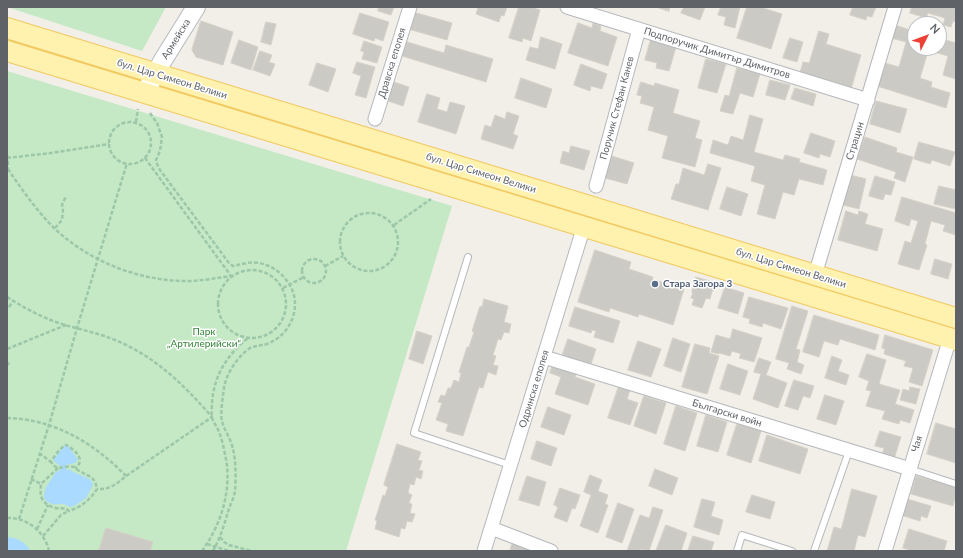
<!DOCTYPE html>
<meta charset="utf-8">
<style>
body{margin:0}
#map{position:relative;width:963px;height:558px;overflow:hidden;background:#f1efe8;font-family:Lato,sans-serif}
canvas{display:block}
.frame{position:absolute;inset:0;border:8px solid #5f6368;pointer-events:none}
.north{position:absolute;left:907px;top:16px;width:40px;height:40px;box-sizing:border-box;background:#fff;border:1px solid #bfc1c3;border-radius:50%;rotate:48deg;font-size:11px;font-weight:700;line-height:16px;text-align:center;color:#5f6368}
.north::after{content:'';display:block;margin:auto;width:14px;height:18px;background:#ea4335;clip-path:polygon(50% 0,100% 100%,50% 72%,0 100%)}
</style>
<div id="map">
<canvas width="963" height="558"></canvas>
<div class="frame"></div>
<div class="north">N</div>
</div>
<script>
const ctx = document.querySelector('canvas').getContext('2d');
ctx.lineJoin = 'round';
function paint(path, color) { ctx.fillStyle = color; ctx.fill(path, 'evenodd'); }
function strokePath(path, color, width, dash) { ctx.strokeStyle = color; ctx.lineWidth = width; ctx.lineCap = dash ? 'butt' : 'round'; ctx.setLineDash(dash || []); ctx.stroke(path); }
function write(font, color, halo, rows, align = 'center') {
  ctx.font = font + ' Lato,sans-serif'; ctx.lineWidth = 3; ctx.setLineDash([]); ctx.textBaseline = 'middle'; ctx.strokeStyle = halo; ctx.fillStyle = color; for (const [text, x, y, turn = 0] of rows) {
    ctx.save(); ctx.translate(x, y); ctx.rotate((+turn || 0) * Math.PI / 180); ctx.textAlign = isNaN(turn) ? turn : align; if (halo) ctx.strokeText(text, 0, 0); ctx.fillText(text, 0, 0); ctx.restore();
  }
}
paint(new Path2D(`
 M7 7H166L142 51Z
 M7 71 452 206 346 551H7Z`), '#c5e8c5');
paint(new Path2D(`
 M64 446H67L69 447 78 460 75 463 66 465 67 470 69 469C77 476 92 476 93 485L86 498 74 506 70 507 64 504C55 504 53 506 45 500L44 496 45 490 46 487 56 472 59 471 61 468 59 465 54 461V459Z
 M9 537C19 539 26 542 30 551H7V538Z`), '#aadaff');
const building = new Path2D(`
 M379 7H394L391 15 378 11Z
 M475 7H507L504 16 501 15 499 22 476 14 478 8Z
 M519 7H531L540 10 531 41 523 38 522 42 509 38Z
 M656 7H670L669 11Z
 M684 7H705L700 20 681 13Z
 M721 7H740L735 28 724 25 726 17 718 15Z
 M747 7H760L782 14 771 49 737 38Z
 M853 7H876L872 17 867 16 866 20 850 15Z
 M912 7H953L956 8V22L953 21 951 27 943 25 945 18 928 13 926 18 910 13Z
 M413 12 452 23 447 40 408 29Z
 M360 13 389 22 383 41 375 38 374 41 353 34Z
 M201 21 233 32 223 65 196 57 192 50Z
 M266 22 276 24 271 45 261 42Z
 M578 23 592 28 593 23 601 26 600 31 617 37 608 66 568 53Z
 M895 25 913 31 911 36 915 37V48H929L920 78 932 82 931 87 950 93 946 108 877 86 885 63 899 67 906 42 891 38Z
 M819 31 829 34 826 44 861 55 851 89 800 73 803 62 809 63Z
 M541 37 562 44 555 69 526 60 530 47 538 49Z
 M790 38 803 42 797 62 783 58Z
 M939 38 956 43V79L943 75 948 56 934 52 935 48H939Z
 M651 39 676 47 669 71 656 68 657 63 645 60Z
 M239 40 258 47 251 70 231 63Z
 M364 41 382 47 377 63 362 59 364 52 361 51Z
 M404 41 444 53 446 45 493 59 486 82 399 55Z
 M260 51 272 55 269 62 275 64 270 76 253 70Z
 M706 59 726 64 717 93 698 88Z
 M357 62 375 67 366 98 355 95 361 76 353 73Z
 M317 63 336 69 328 92 309 85Z
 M581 64 607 74 602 89 591 86 590 91 574 85Z
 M737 68 760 74 753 97 740 93 733 114 720 111 725 95 729 96Z
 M521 78 552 89 546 108 515 98Z
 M770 80 790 85 785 100 766 95Z
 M391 81 409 87 403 106 385 100Z
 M641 82 654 86 655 83 679 90 673 113 700 121 695 138 702 140 695 167 662 158 668 136 648 130 654 107 640 103 642 96 637 95Z
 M795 88 816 94 813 106 791 99Z
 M427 94 440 98 437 109 447 112 450 102 465 106 456 134 418 122Z
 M876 101 907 109 900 133 870 124Z
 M507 112 519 116 513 134 518 136 513 149 481 139 485 125 491 127 495 115 505 119Z
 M750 115 763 119 754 152 783 160 785 155 800 159 799 162 827 170 823 185 799 179 794 195 783 192 775 219 757 214 765 185 751 181 755 166 710 153 713 140 728 145 731 136 743 140Z
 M811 133 835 141 830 157 820 154 819 158 804 153Z
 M865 137 897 148 896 152 913 157 905 182 894 178 896 172 857 159Z
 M919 142 955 152 950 166 932 160 930 164 914 159Z
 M571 146 590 151 584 170 560 163 563 151 569 153Z
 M612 156 634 163 627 184 605 178Z
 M708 164 721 168 708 210 671 199 676 184H679L683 168 704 175Z
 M846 174 866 179 859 209 839 204Z
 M875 176 895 182 891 195 885 194 883 200 869 196Z
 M939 186 956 190V209L934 204Z
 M727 187 748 194 741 216 720 209Z
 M902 197 956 213V235L943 231 945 225 931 221 925 244 927 245 919 270 898 264 905 241 911 243 918 221 911 219 909 226 895 221Z
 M846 211 858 215 859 211 868 214 865 224 883 229 877 251 838 240Z
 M595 250 631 262 629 269 653 277 652 279 684 289 673 325 639 314 638 317 610 308 609 312 578 302Z
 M935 259 952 264 948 279 931 274Z
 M696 277 716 283 714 291H712L710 299 706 298 702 308 692 305 694 299 691 298 693 292H692Z
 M725 287 744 293 738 314 718 308Z
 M749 297 788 308 781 329 763 323 762 327 749 323 750 319 743 317Z
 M484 299 508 306 504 322 511 324 509 333 504 332 501 340 498 339 493 355 496 356 493 365 498 366 496 375 488 372 483 388 479 387 463 436 446 431 448 424 436 420 442 403 438 402 441 395 445 396 448 388H451L454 380 459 382 461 373 459 372 467 347H469L474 332 472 331 480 306 482 307Z
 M792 306 808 311 796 349 800 350 797 362 804 365 801 374 787 369 789 363 776 359Z
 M575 307 620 321 613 343 594 337 596 331 592 330 591 333 569 326Z
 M814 315 879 335 875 350 840 339 838 345 824 341 819 357 803 352Z
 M733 329 762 338 754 362 739 358 741 354 732 351 730 356 719 353V354L711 352 716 335 730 339Z
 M417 331 432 336 423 364 409 359Z
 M885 335 933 350 922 386 909 382 913 368 904 366 906 361 884 354 885 349 882 348Z
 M673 338 690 344 681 372 664 366Z
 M568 339 596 349 591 364 581 361 580 366 561 359Z
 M638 341 661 349 651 377 628 370Z
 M695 344 710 348 709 353 719 356 707 394 682 387Z
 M867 354 886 360 879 384 900 390 895 404 914 410 910 423 900 420 899 424 882 419 885 411 866 406 871 391 866 390 869 381 859 377Z
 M832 356 842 360 838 371 849 375 846 385 825 378Z
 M759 358 771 362 766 375 787 383 778 408 753 399 761 374 754 372Z
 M553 364 577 371 575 377 595 384 588 405 555 394 561 377 550 373Z
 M728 364 748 371 740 395 720 389Z
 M794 380 814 386 810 398 803 396 798 410 785 406Z
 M619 386 630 390 627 399 638 403 630 425 608 418Z
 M910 387 920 389 916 404 900 400 903 389 909 391Z
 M825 395 844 401 836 425 817 419Z
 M644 396 666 403 656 434 634 426Z
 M676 406 697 413 685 451 664 444Z
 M548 407 571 415 564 435 541 427Z
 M706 415 727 422 718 452 697 446Z
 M936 423 956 429V463L927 454Z
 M737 424 761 431 751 463 727 455Z
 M880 431 901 437 894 459 882 455 884 448 875 446Z
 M767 435 808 449 800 474 759 461Z
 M537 441 557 448 551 466 531 459Z
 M397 444 421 452 418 460 422 461 419 470 423 471 421 479 416 477 414 485 410 484 408 493 412 495 409 503 412 504 410 513 415 514 412 522 407 521 405 529 401 528 399 537 375 529 377 521 375 520 383 495 385 496 388 487 384 485Z
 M655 469 678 478 672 495 649 486Z
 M590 475 602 480 598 491 608 495 605 504 608 505 598 533 580 526 591 495 584 492Z
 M527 476 546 482 539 506 519 500Z
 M916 476 956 487V494L953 506 911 494Z
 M560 488 580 495 575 509 572 508 567 522 554 517 558 507 554 505Z
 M852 489 877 496 865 537 858 535 854 551H827L834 527 841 529Z
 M752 495 775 502 770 519 746 512Z
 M702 499 715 502 711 516 723 520 719 535 694 527Z
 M907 499 931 506 927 518 921 516 920 521 901 515Z
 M618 503 634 509 622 543 606 537Z
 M653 507 663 510 649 551 641 549 640 551H627L640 515 649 518Z
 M666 525 687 533 681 551H656Z
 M106 528 153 542 150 551H99Z
 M909 529 947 541 944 551H913L903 548Z
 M693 536 714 542 711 551H688Z
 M513 540 533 546 532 551H510Z`);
paint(building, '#cccac5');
strokePath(building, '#d6d1c6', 1);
const lane = new Path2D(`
 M468 257 414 433 510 465
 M910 469 956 484
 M737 551 742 535 792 551
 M814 551 849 451`);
const street = new Path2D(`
 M567 7 868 100
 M375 119 410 7
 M596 186 639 29
 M815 275 895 7
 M544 357 910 469
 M491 528 551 551
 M484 551 584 226
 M885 551 950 338`);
const secondary = new Path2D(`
 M145 93 163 60 196 7`);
const primary = new Path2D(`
 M7 28 956 318
 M7 51 956 340`);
strokePath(lane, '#b5b8bc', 8);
strokePath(street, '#b5b8bc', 15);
strokePath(secondary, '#b6babf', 20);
strokePath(primary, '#f2c960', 22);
strokePath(new Path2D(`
 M150 113 157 123 162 137 160 151 156 160 157 164 160 170 229 263 233 266C238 265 242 264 247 263 262 260 279 269 287 281 302 300 295 329 273 341 270 343 265 345 262 345 258 346 254 346 250 348 238 356 226 374 224 388 223 396 220 414 222 421 224 430 231 439 233 449 236 461 236 479 235 491 234 498 230 505 228 512 224 525 220 539 213 551
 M109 143a21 21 0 1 1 42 0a21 21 0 1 1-42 0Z
 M136 122 138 109
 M7 155 8 163 7 172
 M7 158 51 153 109 144
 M8 169C22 190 37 211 55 229 92 263 141 282 192 281 205 280 218 278 231 276L145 158
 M340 242a29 29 0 1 1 58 0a29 29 0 1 1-58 0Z
 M394 225 431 199
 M55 228 62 220 63 210 62 205 66 196
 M302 271a12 12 0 1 1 24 0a12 12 0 1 1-24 0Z
 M325 266 343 256
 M218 304a34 34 0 1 1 68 0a34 34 0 1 1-68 0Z
 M283 288 304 277
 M7 297C23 307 39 316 56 322 76 329 96 332 115 340 156 357 183 384 212 417L126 476C117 484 109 490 97 489
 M9 307 13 301
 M7 349 66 325
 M7 362 9 365
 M7 418C54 419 94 443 126 476
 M39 453 51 462
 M58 468 41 484C40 494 40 501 50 506 52 507 54 508 56 508 62 509 64 507 69 511 81 507 90 500 97 489 95 476 89 477 80 471 78 471 76 468 74 467 65 464 58 473 51 462 54 456 61 447 66 445 74 449 87 460 75 468
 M31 479 41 484
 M7 518C27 517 45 532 49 551
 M19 519 49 425 77 328 127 163
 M37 529 48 505
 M43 536 61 515 69 511
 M220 537 224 542 229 545 251 551
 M207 544 229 551
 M202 551C220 526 230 496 227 465 225 454 223 442 219 432 217 427 214 423 212 418 211 413 212 407 212 403 214 375 227 355 248 338`), '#9cc7a9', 2.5, [4, 2]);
strokePath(lane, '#fff', 6);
strokePath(street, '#fff', 13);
strokePath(secondary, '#fff', 18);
strokePath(primary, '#fff2af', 20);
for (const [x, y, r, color] of [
 [655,284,4,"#5c6f8a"]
]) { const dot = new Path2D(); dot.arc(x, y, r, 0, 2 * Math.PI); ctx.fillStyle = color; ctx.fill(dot); strokePath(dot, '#fff', 1.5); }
write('10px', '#5f6368', '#fff', [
 ["Армейска",176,39,-58],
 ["Подпоручик Димитър Димитров",717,53,17],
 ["Дравска епопея",392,63,-73],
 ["бул. Цар Симеон Велики",172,79,17],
 ["Поручик Стефан Канев",617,108,-75],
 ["Страцин",855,141,-73],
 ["бул. Цар Симеон Велики",481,173,17],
 ["бул. Цар Симеон Велики",791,268,17],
 ["Одринска епопея",534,389,-73],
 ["Български войн",727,413,17],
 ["Чая",917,444,-73]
]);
write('bold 10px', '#4e5e75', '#fff', [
 ["Стара Загора 3",663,284]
], 'left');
write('10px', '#348238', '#fff', [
 ["Парк",204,332],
 ["„Артилерийски“",204,344]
]);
</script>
